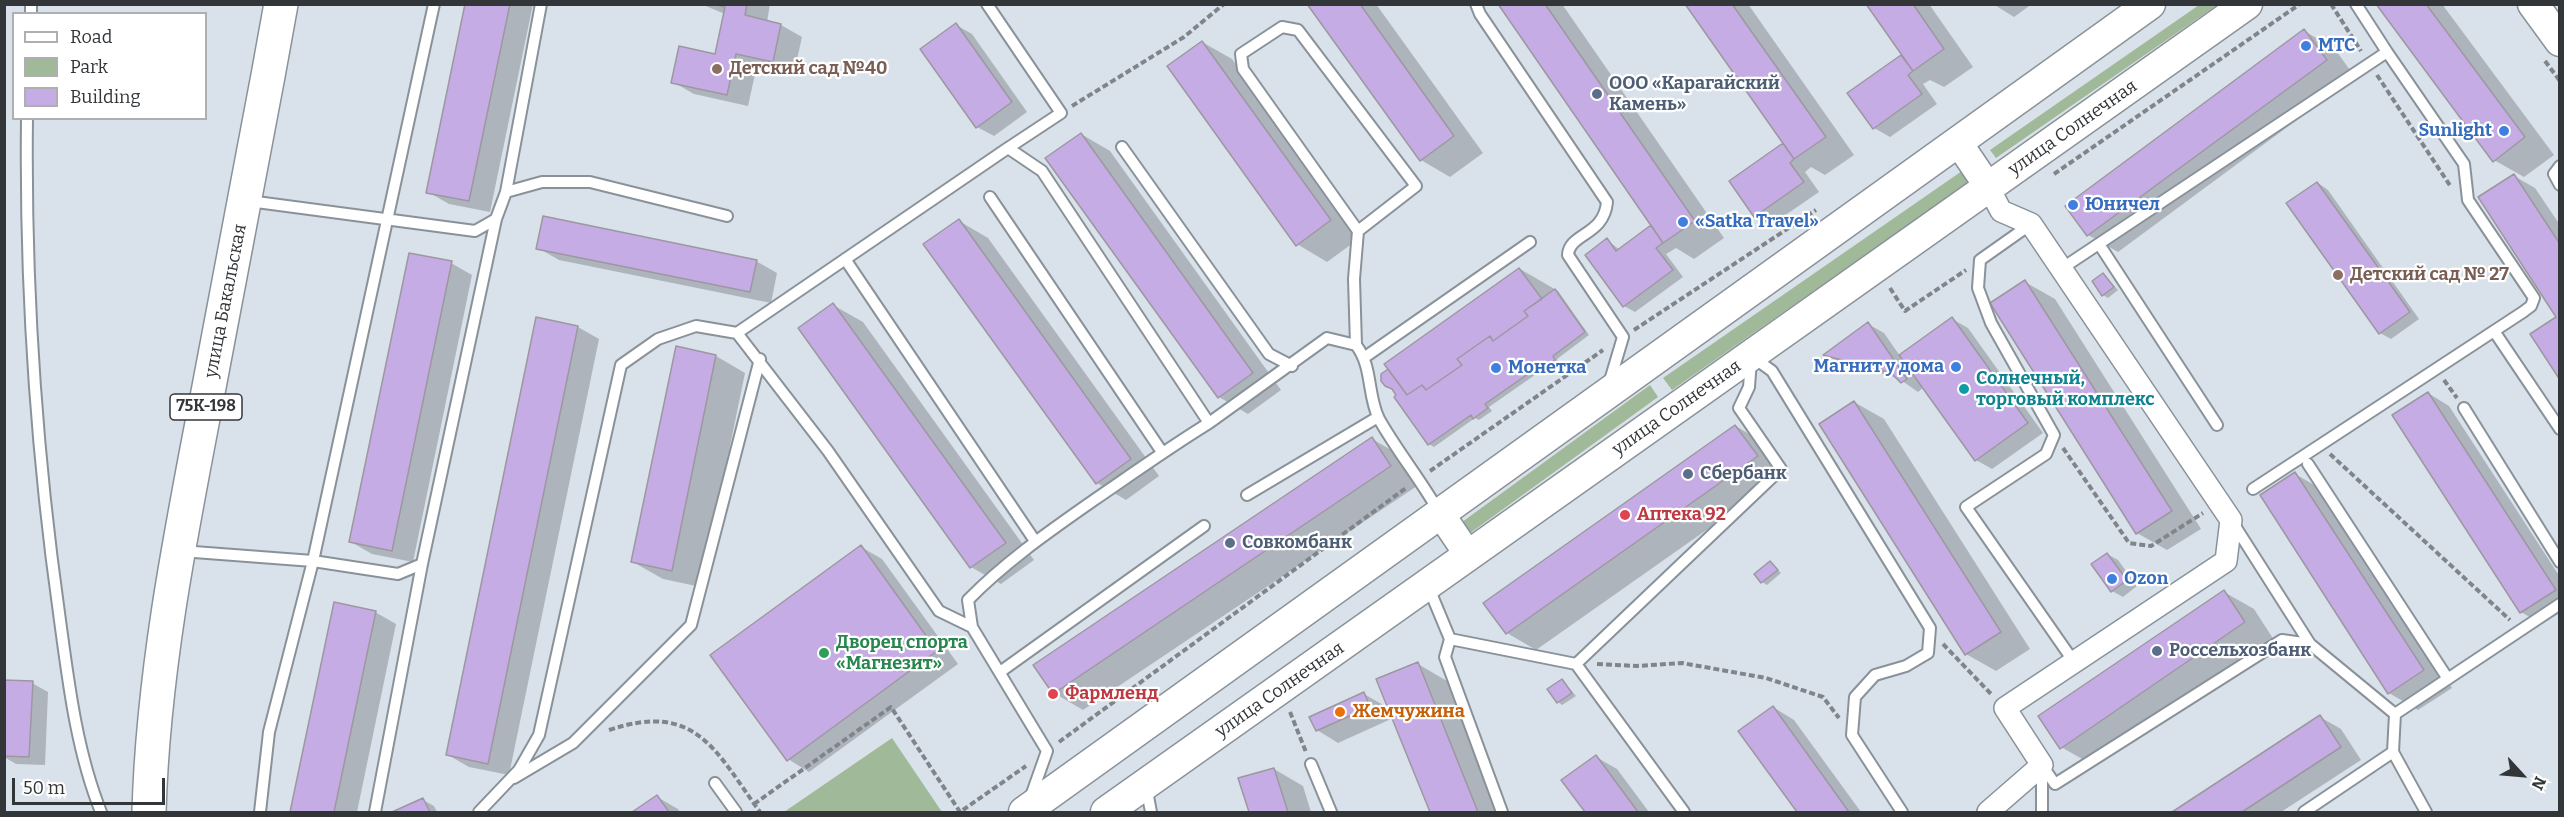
<!DOCTYPE html>
<meta charset="utf-8">
<style>
body{margin:0}
#map{position:relative;width:2564px;height:817px;overflow:hidden;background:#d9e2ea;font-family:Bitter,serif}
canvas{display:block}
.frame{position:absolute;inset:0;border:6px solid #333639;pointer-events:none}
.legend{position:absolute;left:12px;top:12px;width:195px;height:108px;box-sizing:border-box;background:#fff;border:2px solid #adafb0;margin:0;padding:8px 10px;list-style:none;font-size:18px;color:#333639}
.legend li{display:flex;align-items:center;gap:12px;height:30px}
.legend b{width:30px;border:2px solid #adafb0}
.north{position:absolute;left:2492px;top:745px;width:60px;height:60px;-webkit-text-stroke:4px #fff;paint-order:stroke;rotate:116deg;font-size:16px;font-weight:700;line-height:24px;text-align:center;color:#333639}
.north::after{content:'';display:block;margin:auto;width:21px;height:27px;background:#333639;clip-path:polygon(50% 0,100% 100%,50% 72%,0 100%)}
.scale{position:absolute;left:12px;top:778px;width:153px;height:27px;box-sizing:border-box;border:3px solid #333639;border-top:0;padding-left:8px;font-size:18px;line-height:21px;white-space:nowrap;color:#333639;-webkit-text-stroke:4px #fff;paint-order:stroke}
</style>
<div id="map">
<canvas width="2564" height="817"></canvas>
<div class="frame"></div>
<ul class="legend">
<li><b style="height:8px;background:#fff"></b>Road</li>
<li><b style="height:16px;background:#a0b999"></b>Park</li>
<li><b style="height:16px;background:#c6ace4"></b>Building</li>
</ul>
<div class="north">N</div>
<div class="scale">50 m</div>
</div>
<script>
const ctx = document.querySelector('canvas').getContext('2d');
ctx.lineJoin = 'round';
function paint(path, color) { ctx.fillStyle = color; ctx.fill(path, 'evenodd'); }
function strokePath(path, color, width, dash) { ctx.strokeStyle = color; ctx.lineWidth = width; ctx.lineCap = dash ? 'butt' : 'round'; ctx.setLineDash(dash || []); ctx.stroke(path); }
function write(font, color, halo, rows, align = 'center') {
  ctx.font = font + ' Bitter,serif'; ctx.lineWidth = 4.5; ctx.setLineDash([]); ctx.textBaseline = 'middle'; ctx.strokeStyle = halo; ctx.fillStyle = color; for (const [text, x, y, turn = 0] of rows) {
    ctx.save(); ctx.translate(x, y); ctx.rotate((+turn || 0) * Math.PI / 180); ctx.textAlign = isNaN(turn) ? turn : align; if (halo) ctx.strokeText(text, 0, 0); ctx.fillText(text, 0, 0); ctx.restore();
  }
}
paint(new Path2D(`
 M2199 5H2217L1996 158 1990 150Z
 M1962 171 1969 180 1965 185 1672 390 1663 378Z
 M1650 385 1658 397 1466 536 1458 525Z
 M892 738 942 812H784Z`), '#a0b999');
paint(new Path2D(`
 M467 4H533L490 212 449 204 428 192Z
 M701 4H770L767 22 781 25 802 37 794 73 757 65 748 106 694 94 673 82 716 56 725 14Z
 M1309 4H1376L1483 153 1450 177 1421 160Z
 M1500 4H1562L1724 238 1694 259 1676 248 1666 254 1683 277 1635 312 1624 306 1587 255 1607 240 1620 250 1653 225Z
 M1687 4H1748L1854 155 1825 175 1811 167 1805 172 1819 192 1771 225 1755 216 1731 181 1785 143Z
 M1868 4H1929L1973 67 1944 87 1930 80 1923 84 1937 104 1890 137 1874 128 1849 93 1903 55Z
 M1993 4H2032L2014 17Z
 M2378 4H2442L2554 155 2524 177 2494 160Z
 M956 25 972 34 1027 112 994 136 977 127Z
 M2304 31 2334 48 2355 77 2118 252 2088 235 2067 206Z
 M1202 42 1232 59 1360 238 1327 262 1297 244Z
 M1081 134 1110 151 1281 390 1248 414 1219 397Z
 M2514 176 2535 188 2560 225V377L2558 317Z
 M2318 183 2328 190 2419 319 2391 339 2380 333Z
 M959 221 988 238 1159 476 1126 500 1097 483Z
 M538 248 756 261 777 273 771 303 559 260Z
 M451 263 472 275 413 562 372 554 351 542Z
 M1520 269 1558 291 1589 335 1557 359 1559 363 1546 372 1542 370 1489 407 1492 411 1479 420 1475 418 1434 447 1429 444 1396 397Z
 M2103 274 2118 290 2108 298 2103 295Z
 M2025 282 2055 299 2201 529 2167 550 2137 533 1992 304Z
 M833 305 863 322 1034 560 1001 584 971 567 800 329Z
 M1952 319 1968 328 2043 433 1992 469 1976 460 1924 387 1918 392 1898 378 1840 363 1825 354 1868 324 1884 333 1900 356Z
 M578 327 599 339 509 775 469 767 448 755Z
 M677 348 716 356 745 373 701 587 663 579 633 562Z
 M2428 393 2449 406 2560 577V613L2542 624 2521 612Z
 M1854 402 1884 419 2030 649 1996 671 1966 654Z
 M1736 426 1765 444 1786 474 1536 650 1507 633Z
 M1372 439 1402 456 1420 484 1083 710 1054 693Z
 M2295 474 2325 491 2452 688 2418 710 2389 693Z
 M861 547 882 559 958 664 809 772 788 759Z
 M2107 554 2118 560 2137 586 2123 597 2112 591Z
 M1770 562 1781 573 1767 585 1762 582Z
 M2224 592 2254 609 2274 640 2091 764 2061 747Z
 M335 604 375 612 396 624 357 812H291Z
 M1418 664 1447 681 1500 812H1432L1378 680Z
 M1562 680 1576 696 1562 705 1558 702Z
 M4 682 32 683 48 692 45 765 16 764 4 757Z
 M1364 694 1385 706 1391 719 1338 743 1317 730Z
 M1773 707 1794 720 1861 812H1799L1740 731Z
 M2320 717 2341 729 2361 760 2281 812H2174Z
 M1596 757 1617 769 1649 812H1587L1564 780Z
 M1274 769 1303 786 1311 812H1250L1240 779Z
 M657 797 678 809 680 812H634Z
 M423 800 434 806 437 812H396Z`), '#0003');
const building = new Path2D(`
 M465 4H510L469 201 426 193Z
 M713 4H747L745 15 781 24 773 62 736 54 727 95 671 83 679 46 715 54 725 7Z
 M1307 4H1360L1454 136 1420 161Z
 M1498 4H1545L1695 221 1663 243Z
 M1685 4H1732L1826 137 1794 159Z
 M1866 4H1913L1944 49 1913 71Z
 M2376 4H2426L2525 137 2493 162Z
 M956 23 1012 102 976 128 920 49Z
 M2304 29 2327 60 2087 236 2065 206Z
 M1202 41 1331 220 1296 246 1167 66Z
 M1901 55 1913 71 1908 75 1922 94 1873 129 1847 93Z
 M1081 133 1253 373 1218 398 1045 158Z
 M1783 143 1794 159 1790 163 1804 182 1754 217 1729 181Z
 M2514 174 2560 244V380L2530 334 2556 317 2478 197Z
 M2317 182 2410 312 2379 334 2286 203Z
 M543 216 757 260 750 292 536 249Z
 M959 219 1131 459 1096 484 923 244Z
 M1651 225 1663 243 1656 248 1673 270 1623 307 1585 255 1607 238 1616 251Z
 M409 253 452 261 392 551 349 542Z
 M1519 268 1542 299 1524 311 1528 316 1493 341 1490 336 1457 359 1462 365 1426 390 1422 385 1407 395 1384 364Z
 M2103 273 2114 287 2102 296 2092 281Z
 M2025 280 2172 511 2136 534 1990 303Z
 M1555 289 1585 332 1553 356 1555 360 1540 371 1538 367 1485 404 1488 408 1473 419 1471 415 1428 445 1394 397 1396 395 1392 389 1385 386 1381 381V374L1388 369 1407 395 1422 385 1426 390 1462 365 1457 359 1490 336 1493 341 1528 316 1524 311Z
 M833 303 1006 543 970 568 798 328Z
 M536 317 578 326 488 764 446 755Z
 M1952 317 2028 423 1975 461 1899 355Z
 M1868 322 1907 379 1901 383 1891 373 1823 355Z
 M676 346 716 355 672 571 631 562Z
 M2428 392 2556 590 2520 613 2392 415Z
 M1854 401 2001 632 1965 655 1819 424Z
 M1735 425 1758 456 1506 634 1483 603Z
 M1372 437 1391 466 1053 694 1033 665Z
 M2295 472 2424 670 2388 694 2260 495Z
 M861 545 937 651 787 761 710 655Z
 M2107 553 2127 580 2111 592 2091 564Z
 M1770 561 1778 570 1761 583 1754 574Z
 M2224 590 2245 622 2060 749 2038 716Z
 M334 602 376 611 334 812H290Z
 M1418 662 1478 812H1430L1376 679Z
 M1562 679 1572 693 1557 703 1547 689Z
 M4 680 33 681 29 757 4 756Z
 M1364 692 1370 707 1316 731 1309 717Z
 M1773 706 1849 812H1797L1738 731Z
 M2320 715 2341 747 2242 812H2172Z
 M1596 755 1638 812H1585L1561 780Z
 M1274 768 1288 812H1249L1238 778Z
 M657 795 669 812H632Z
 M423 798 430 812H392Z`);
paint(building, '#c6ace4');
strokePath(building, '#9c97a1', 1.5);
const service = new Path2D(`
 M987 4 1061 113 1008 148
 M1476 4 1480 14 1607 202C1604 236 1569 233 1568 255L1623 337 1609 384
 M31 14V4
 M27 118C25 283 36 450 59 613 68 679 76 750 101 812
 M1122 147 1269 354 1292 366
 M2560 166 2554 174 2560 185
 M506 192 542 182H590L727 216
 M990 197 1162 452
 M249 201 475 231 496 219 506 192 541 4
 M2031 224 1980 260 1978 288 1991 323 2054 435 2046 454 1966 507 2074 662
 M2099 244 2217 425
 M845 259 1035 541
 M2061 269 2387 52 2356 4
 M2494 331 2560 429
 M737 333 828 451 939 611 972 627
 M1356 345 1354 279 1358 231 1243 69 1241 54 1282 27 1298 30 1416 186 1358 231
 M1365 357 1530 242
 M1754 358 1772 371 1930 628 1928 653 1906 666 1875 675 1855 697 1852 735 1902 812
 M2464 408 2560 562
 M2308 464 2448 679
 M2253 489 2523 312 2531 306 2534 298 2468 200 2464 164 2387 52
 M1247 495 1378 417
 M2233 523 2310 644
 M181 551 313 561 398 574 422 564 496 219
 M1428 586 1450 639 1576 664 1684 812
 M1450 639 1445 657 1502 812
 M1576 664 1781 469 1739 408 1749 387 1751 360
 M1000 672 1204 526
 M2395 714 2560 604
 M1311 764 1331 812
 M2042 765 2055 784 2282 640 2310 644 2395 714 2393 752 2426 812
 M514 778 573 743 691 625 760 359
 M715 783 736 812
 M1146 786 1151 812
 M1030 799 1047 751 972 627 968 600C1006 561 1050 531 1094 500 1132 474 1170 447 1209 423
 M260 812 269 732 313 561 434 4
 M375 812 422 564
 M479 812 519 770 539 735 621 365 658 339 696 326 737 333 1008 148 1042 171 1209 423 1327 338 1356 345C1373 367 1367 395 1379 419 1397 451 1421 480 1439 512
 M2042 812V765
 M2304 812 2393 752`);
const minor = new Path2D(`
 M1988 812 2042 765 2005 708 2226 561 2231 520 2031 224 2001 211 1989 188`);
const tertiary = new Path2D(`
 M1958 142 1989 188
 M1440 513 1469 556`);
const secondary = new Path2D(`
 M2533 4 2560 41
 M1024 812 2150 4
 M1106 812 2247 4`);
const primary = new Path2D(`
 M149 812C153 670 182 527 209 387 234 260 258 132 281 4`);
strokePath(service, '#8a9299', 14);
strokePath(minor, '#8a9299', 24);
strokePath(tertiary, '#8a9299', 30);
strokePath(secondary, '#8a9299', 33);
strokePath(primary, '#8a9299', 36);
strokePath(new Path2D(`
 M2331 4 2361 51
 M2545 61 2560 81
 M2377 75 2451 187
 M1072 106 1184 37 1224 4
 M2054 174 2300 4
 M1890 288 1905 311 1966 270
 M1634 330 1816 210
 M2444 380 2457 398
 M2063 448 2129 543 2151 546 2203 513
 M2330 454 2510 620
 M1430 471 1603 350
 M1943 644 1992 695
 M1597 664 1637 666 1682 663 1766 678 1823 697 1839 718
 M1290 712 1306 752
 M609 730C696 701 715 750 760 812
 M1059 742 1406 488
 M754 804 891 707 960 812 1026 766`), '#80858b', 4, [6, 3]);
strokePath(service, '#fff', 10);
strokePath(minor, '#fff', 21);
strokePath(tertiary, '#fff', 27);
strokePath(secondary, '#fff', 30);
strokePath(primary, '#fff', 33);
for (const [x, y, r, color] of [
 [2306,46,6,"#3f7fe0"],
 [717,69,6,"#8d6e63"],
 [1597,94,6,"#5c6f8a"],
 [2504,131,6,"#3f7fe0"],
 [2073,205,6,"#3f7fe0"],
 [1683,222,6,"#3f7fe0"],
 [2338,275,6,"#8d6e63"],
 [1956,367,6,"#3f7fe0"],
 [1496,368,6,"#3f7fe0"],
 [1964,389,6,"#0f9aa8"],
 [1688,474,6,"#5c6f8a"],
 [1625,515,6,"#e0444e"],
 [1230,543,6,"#5c6f8a"],
 [2112,579,6,"#3f7fe0"],
 [2157,651,6,"#5c6f8a"],
 [824,653,6,"#2e9e5b"],
 [1053,694,6,"#e0444e"],
 [1340,712,6,"#e8710a"]
]) { const dot = new Path2D(); dot.arc(x, y, r, 0, 2 * Math.PI); ctx.fillStyle = color; ctx.fill(dot); strokePath(dot, '#fff', 2); }
for (const [x, y, w] of [
 [206,407,72]
]) { const box = new Path2D(); box.roundRect(x - w / 2, y - 13, w, 26, 4.5); ctx.fillStyle = '#fff'; ctx.fill(box); strokePath(box, '#333639', 1.5); }
write('bold 16px', '#333639', null, [
 ["75К-198",206,407]
]);
write('bold 18px', '#366cbe', '#fff', [
 ["МТС",2318,46],
 ["Sunlight",2492,131,"right"],
 ["Юничел",2085,205],
 ["«Satka Travel»",1695,222],
 ["Магнит у дома",1944,367,"right"],
 ["Монетка",1508,368],
 ["Ozon",2124,579]
], 'left');
write('bold 18px', '#785e54', '#fff', [
 ["Детский сад №40",729,69],
 ["Детский сад № 27",2350,275]
], 'left');
write('bold 18px', '#4e5e75', '#fff', [
 ["ООО «Карагайский",1609,84],
 ["Камень»",1609,105],
 ["Сбербанк",1700,474],
 ["Совкомбанк",1242,543],
 ["Россельхозбанк",2169,651]
], 'left');
write('18px', '#333639', '#fff', [
 ["улица Солнечная",2073,128,-35],
 ["улица Бакальская",226,301,-79],
 ["улица Солнечная",1677,408,-35],
 ["улица Солнечная",1280,690,-35]
]);
write('bold 18px', '#0d838f', '#fff', [
 ["Солнечный,",1976,379],
 ["торговый комплекс",1976,400]
], 'left');
write('bold 18px', '#be3a42', '#fff', [
 ["Аптека 92",1637,515],
 ["Фармленд",1065,694]
], 'left');
write('bold 18px', '#27864d', '#fff', [
 ["Дворец спорта",836,643],
 ["«Магнезит»",836,664]
], 'left');
write('bold 18px', '#c56008', '#fff', [
 ["Жемчужина",1352,712]
], 'left');
</script>
